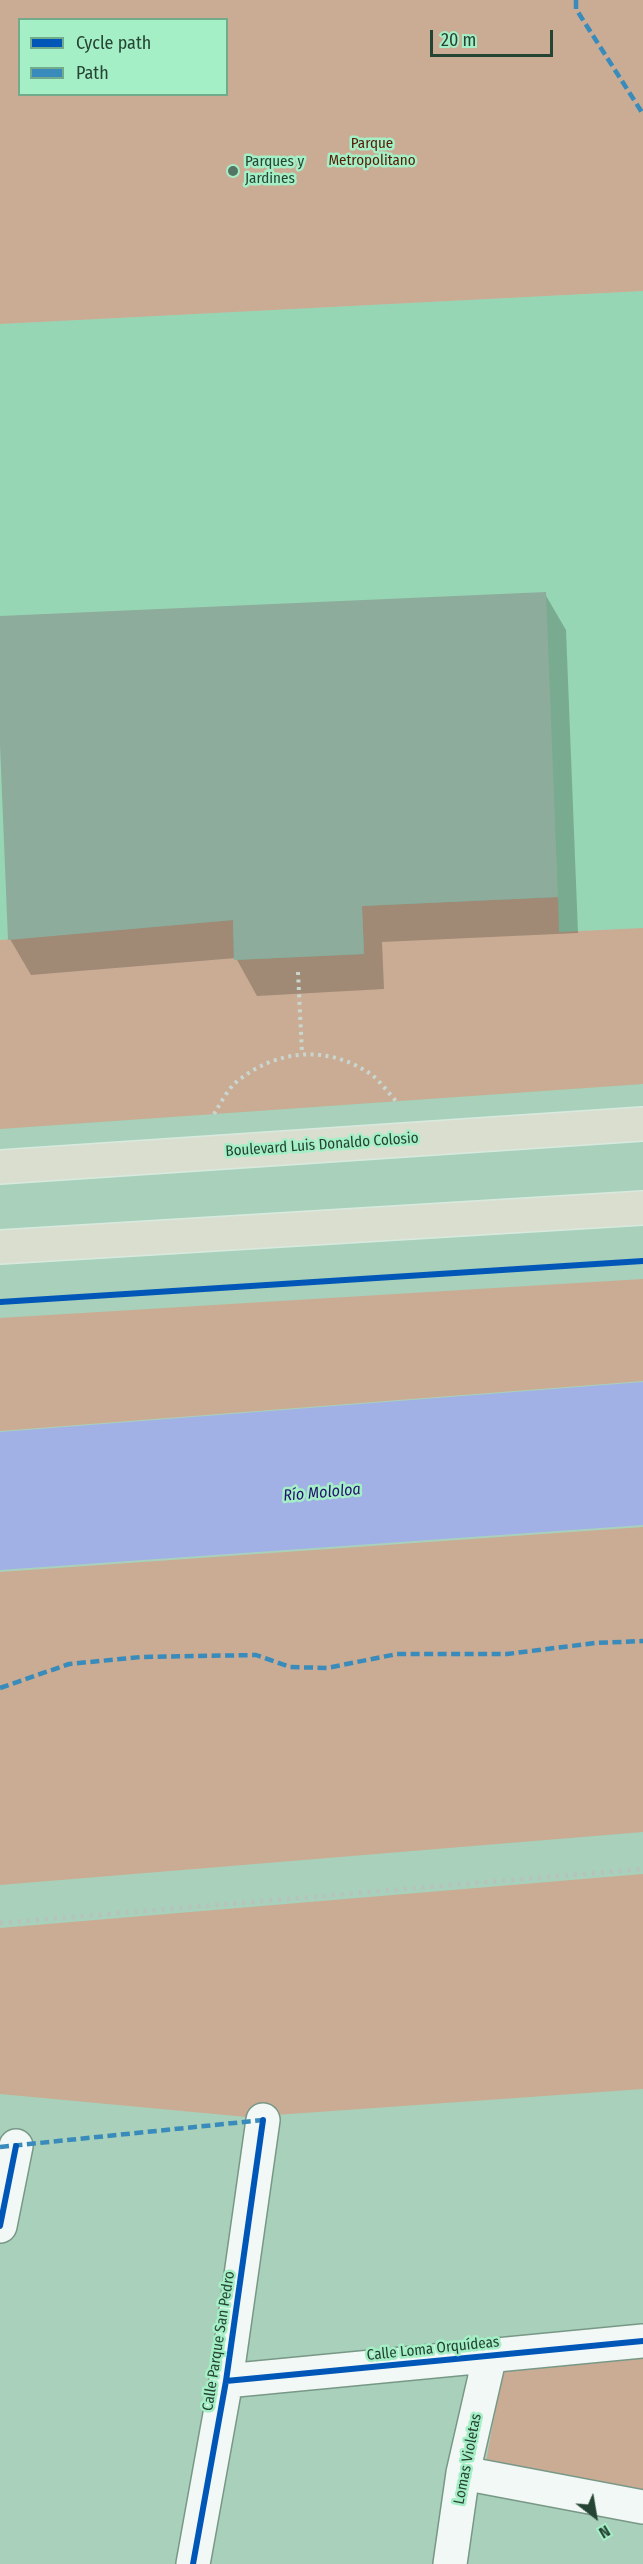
<!DOCTYPE html>
<meta charset="utf-8">
<style>
body{margin:0}
#map{position:relative;width:643px;height:2564px;overflow:hidden;background:#a9d0ba;font-family:"Fira Sans Condensed",sans-serif}
canvas{display:block}
.legend{position:absolute;left:18px;top:18px;width:210px;height:78px;box-sizing:border-box;background:#a5efc6;border:2px solid #72ab8c;margin:0;padding:8px 10px;list-style:none;font-size:18px;color:#264434}
.legend li{display:flex;align-items:center;gap:12px;height:30px}
.legend b{width:30px;border:2px solid #72ab8c}
.north{position:absolute;left:565px;top:2486px;width:60px;height:60px;-webkit-text-stroke:4px #a5efc6;paint-order:stroke;rotate:149deg;font-size:16px;font-weight:700;line-height:24px;text-align:center;color:#264434}
.north::after{content:'';display:block;margin:auto;width:21px;height:27px;background:#264434;clip-path:polygon(50% 0,100% 100%,50% 72%,0 100%)}
.scale{position:absolute;left:430px;top:30px;width:123px;height:27px;box-sizing:border-box;border:3px solid #264434;border-top:0;padding-left:8px;font-size:18px;line-height:21px;white-space:nowrap;color:#264434;-webkit-text-stroke:4px #a5efc6;paint-order:stroke}
</style>
<div id="map">
<canvas width="643" height="2564"></canvas>
<ul class="legend">
<li><b style="height:8px;background:#0057b8"></b>Cycle path</li>
<li><b style="height:8px;background:#388bbb"></b>Path</li>
</ul>
<div class="north">N</div>
<div class="scale">20 m</div>
</div>
<script>
const ctx = document.querySelector('canvas').getContext('2d');
ctx.lineJoin = 'round';
function paint(path, color) { ctx.fillStyle = color; ctx.fill(path, 'evenodd'); }
function strokePath(path, color, width, dash) { ctx.strokeStyle = color; ctx.lineWidth = width; ctx.lineCap = dash ? 'butt' : 'round'; ctx.setLineDash(dash || []); ctx.stroke(path); }
function write(font, color, halo, rows, align = 'center') {
  ctx.font = font + ' "Fira Sans Condensed",sans-serif'; ctx.lineWidth = 5; ctx.setLineDash([]); ctx.textBaseline = 'middle'; ctx.strokeStyle = halo; ctx.fillStyle = color; for (const [text, x, y, turn = 0] of rows) {
    ctx.save(); ctx.translate(x, y); ctx.rotate((+turn || 0) * Math.PI / 180); ctx.textAlign = isNaN(turn) ? turn : align; if (halo) ctx.strokeText(text, 0, 0); ctx.fillText(text, 0, 0); ctx.restore();
  }
}
paint(new Path2D(`
 M643 291V1084L0 1129V324Z`), '#97d6b4');
paint(new Path2D(`
 M0 0H643V291L0 324ZM20 20H226V94H20Z
 M558 897 559 932 643 928V1084L0 1129V940L233 920 234 960 364 954 362 906Z
 M643 1279V1381L0 1431V1318Z
 M643 1527V1832L0 1885V1572Z
 M643 1874V2089L247 2117 0 2094V1928Z
 M643 2358V2496L485 2467 503 2368Z`), '#c9ac93');
paint(new Path2D(`
 M643 1382V1525L0 1570V1432Z`), '#a1b1e5');
paint(new Path2D(`
 M545 594 566 630 578 933 382 942 384 989 257 996 236 958 31 975 10 939 0 711V618Z`), '#0003');
paint(new Path2D(`
 M546 592 558 897 362 906 364 954 234 960 233 920 8 940 0 745V616Z`), '#8dac9b');
const minor = new Path2D(`
 M0 2226 16 2146
 M226 2381 643 2341
 M463 2473 643 2507
 M193 2564 226 2381 263 2120
 M450 2564 463 2473 490 2355`);
const major = new Path2D(`
 M0 1167 643 1124
 M0 1247 643 1208`);
strokePath(minor, '#789887', 36);
strokePath(major, '#d8eae0', 36);
strokePath(new Path2D(`
 M298 972 302 1053
 M214 1114C220 1104 227 1091 235 1083 276 1049 328 1044 372 1075 381 1082 389 1094 397 1102`), '#c9d6cf', 4, [3, 4.5]);
strokePath(minor, '#f2f8f5', 33);
strokePath(major, '#dadecf', 33);
strokePath(new Path2D(`
 M0 1923 643 1869`), '#b7c2bc', 4.5, [3, 6]);
strokePath(new Path2D(`
 M576 0V9L643 114
 M0 1688 69 1664 141 1657 256 1655 290 1667 327 1668 397 1654H507L595 1643 643 1641
 M0 2147 263 2120`), '#388bbb', 4.5, [9, 4.5]);
strokePath(new Path2D(`
 M0 1302 643 1261
 M0 2226 16 2146
 M226 2381 643 2341
 M193 2564 226 2381 263 2120`), '#0057b8', 6);
for (const [x, y, r, color] of [
 [233,171,6,"#547563"]
]) { const dot = new Path2D(); dot.arc(x, y, r, 0, 2 * Math.PI); ctx.fillStyle = color; ctx.fill(dot); strokePath(dot, '#a5efc6', 2); }
write('15px', '#551c06', '#a5efc6', [
 ["Parque",372,144],
 ["Metropolitano",372,161]
]);
write('15px', '#264434', '#a5efc6', [
 ["Parques y",245,162],
 ["Jardines",245,179]
], 'left');
write('15px', '#264434', '#a5efc6', [
 ["Boulevard Luis Donaldo Colosio",322,1145,-4],
 ["Calle Parque San Pedro",219,2341,-81],
 ["Calle Loma Orquídeas",433,2349,-6],
 ["Lomas Violetas",468,2459,-79]
]);
write('italic 16px', '#221171', '#a5efc6', [
 ["Río Mololoa",322,1493,-5]
]);
</script>
